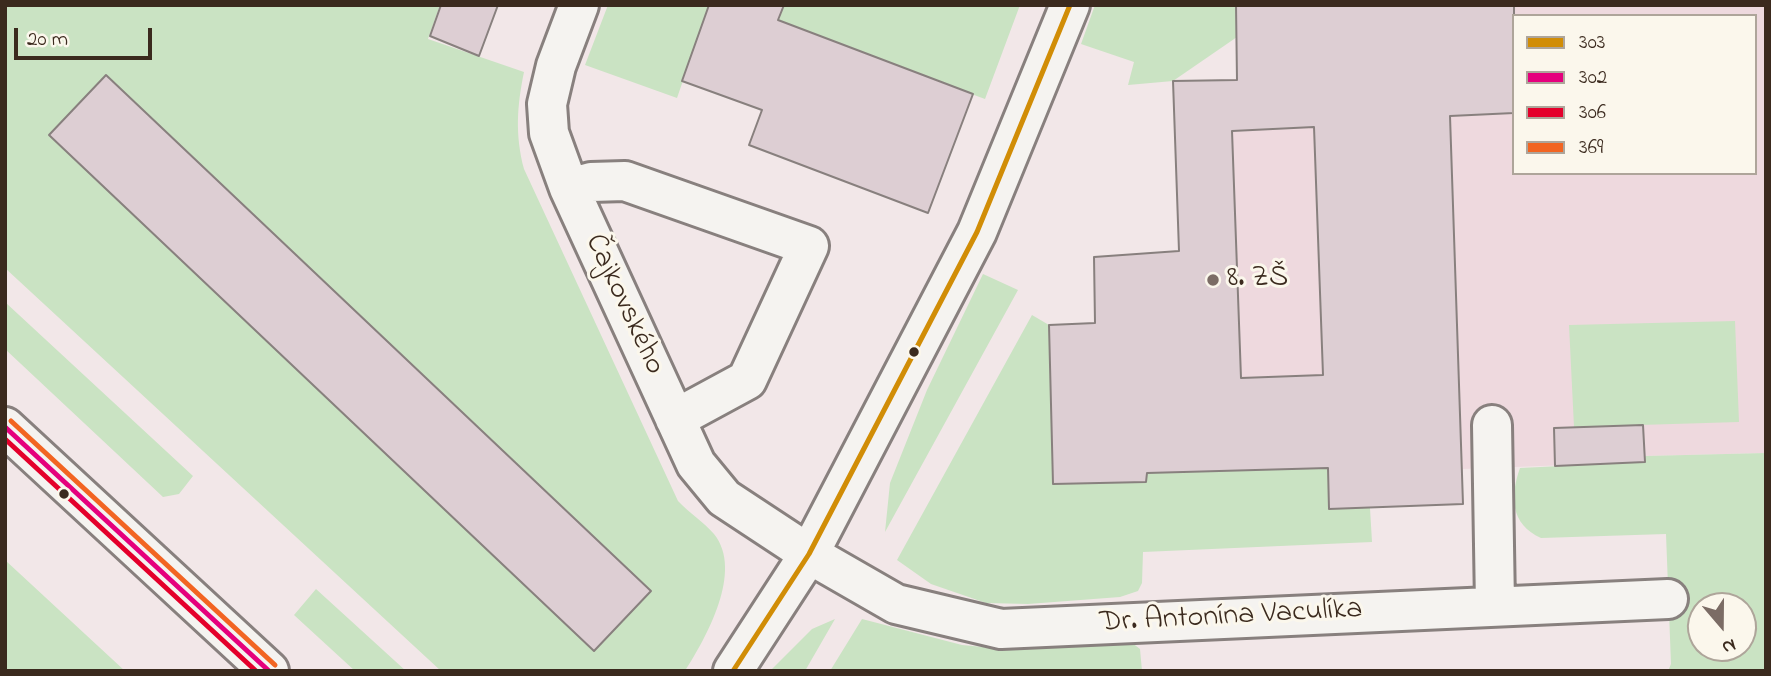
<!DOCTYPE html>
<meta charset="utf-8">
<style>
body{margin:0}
#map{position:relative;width:1771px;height:676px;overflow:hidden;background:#f2e7e8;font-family:"Indie Flower",sans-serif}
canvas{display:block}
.frame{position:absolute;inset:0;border:7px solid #3b2a1e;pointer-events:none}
.legend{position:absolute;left:1512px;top:14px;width:245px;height:161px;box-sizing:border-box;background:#fbf7ec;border:2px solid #aea59a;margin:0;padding:9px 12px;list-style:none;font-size:21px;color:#3b2a1e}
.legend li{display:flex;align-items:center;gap:14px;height:35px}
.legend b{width:35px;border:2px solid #aea59a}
.north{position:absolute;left:1687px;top:592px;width:70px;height:70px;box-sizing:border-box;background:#fbf7ec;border:2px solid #aea59a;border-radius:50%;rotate:160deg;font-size:19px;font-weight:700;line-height:28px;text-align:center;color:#3b2a1e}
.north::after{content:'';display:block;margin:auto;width:24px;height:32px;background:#7b6c65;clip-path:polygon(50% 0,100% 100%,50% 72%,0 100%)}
.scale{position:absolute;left:14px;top:28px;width:138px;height:32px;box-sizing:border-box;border:4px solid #3b2a1e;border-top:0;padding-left:9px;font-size:21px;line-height:24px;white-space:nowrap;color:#3b2a1e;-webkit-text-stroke:5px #fbf7ec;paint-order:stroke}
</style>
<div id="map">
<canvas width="1771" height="676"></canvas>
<div class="frame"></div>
<ul class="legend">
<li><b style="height:9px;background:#d18d06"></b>303</li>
<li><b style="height:9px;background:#e5007d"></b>302</li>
<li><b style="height:9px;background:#e4002b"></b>306</li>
<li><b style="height:9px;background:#f26522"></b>369</li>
</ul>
<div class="north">N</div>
<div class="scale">20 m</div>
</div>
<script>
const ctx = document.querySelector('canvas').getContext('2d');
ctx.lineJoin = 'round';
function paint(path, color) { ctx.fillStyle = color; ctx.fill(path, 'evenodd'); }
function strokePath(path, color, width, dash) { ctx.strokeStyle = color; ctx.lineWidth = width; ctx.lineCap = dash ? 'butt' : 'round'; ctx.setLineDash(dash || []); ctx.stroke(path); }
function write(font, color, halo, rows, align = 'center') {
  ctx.font = font + ' "Indie Flower",sans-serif'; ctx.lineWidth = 6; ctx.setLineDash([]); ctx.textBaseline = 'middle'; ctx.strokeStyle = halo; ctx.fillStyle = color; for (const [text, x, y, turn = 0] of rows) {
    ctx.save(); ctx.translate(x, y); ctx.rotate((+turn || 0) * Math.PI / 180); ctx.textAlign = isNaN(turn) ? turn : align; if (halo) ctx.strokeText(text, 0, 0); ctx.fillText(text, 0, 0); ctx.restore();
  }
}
paint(new Path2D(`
 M1236 5H1766V453L1645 456V462L1463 469V504L1452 505 1329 509 1328 468 1147 473 1146 482 1053 484 1049 325 1095 323 1094 257 1179 251 1173 81 1312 77ZM1514 16H1755V173H1514Z`), '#eed9de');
paint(new Path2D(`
 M5 5H440L428 39 524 72C517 106 515 135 524 169L678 501C689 513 704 522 714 534 744 571 706 638 685 671H441L5 268Z
 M608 5H709L677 98 585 65Z
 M784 5H1020L985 99 778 23Z
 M1095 5H1236L1237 37 1173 81 1128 85 1134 62 1081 44Z
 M983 274 1018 290 885 532 890 483 927 390Z
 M5 302 193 476 179 494 163 497 5 349Z
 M1032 315 1049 325 1054 484 1146 482 1147 473 1328 468 1329 508H1370L1372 542 1143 552 1142 583 1138 591 1120 597 1028 604 986 603 931 584 897 560Z
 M1735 321 1739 422 1574 427 1569 325Z
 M1766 453V671H1668L1671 664 1666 534 1541 538C1510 524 1510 496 1520 468L1644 462 1645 456ZM1701 606H1743V648H1701Z
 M5 560 125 671H5Z
 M316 589 406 671H355L294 615Z
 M835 619 805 671H770L812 629Z
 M862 619 962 645 1005 649 1127 639 1140 649 1142 671H830Z`), '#cae3c3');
const building = new Path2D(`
 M441 5H498L479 56 430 36Z
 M709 5H784L778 20 973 94 928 213 749 145 762 110 682 81Z
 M1236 5H1514V113L1450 116 1463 504 1329 509 1328 468 1147 473 1146 482 1053 484 1049 325 1095 323 1094 257 1179 251 1173 81 1237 80ZM1314 127 1323 375 1241 378 1232 131Z
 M106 75 651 591 594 651 49 135Z
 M1643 425 1645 462 1555 466 1554 428Z`);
paint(building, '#ddced3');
strokePath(building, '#88807e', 2);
const minor = new Path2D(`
 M579 5 556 66 547 104 549 133 569 188 696 464 724 498 809 554 896 604 1001 629 1668 599
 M569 188 591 182 625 181 809 246 747 380 675 419
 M1492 425 1495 605
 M5 427 269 671
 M733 671 809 554 977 232 1070 5`);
strokePath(minor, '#88807e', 44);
strokePath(minor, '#f5f3f0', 38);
strokePath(new Path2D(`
 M733 671 809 554 977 232 1070 5`), '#d18d06', 5);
strokePath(new Path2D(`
 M5 427 269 671`), '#e5007d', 5);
strokePath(new Path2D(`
 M5 439 256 671`), '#e4002b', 5);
strokePath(new Path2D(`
 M11 421 275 665`), '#f26522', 5);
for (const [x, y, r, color] of [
 [1213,280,7,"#7b6c65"],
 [914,352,6,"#3b2a1e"],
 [64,494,6,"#3b2a1e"]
]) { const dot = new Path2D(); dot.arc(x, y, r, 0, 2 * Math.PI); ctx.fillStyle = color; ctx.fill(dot); strokePath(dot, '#fbf7ec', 2.5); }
write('30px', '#3b2a1e', '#fbf7ec', [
 ["8. ZŠ",1227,280]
], 'left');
write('30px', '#3b2a1e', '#fbf7ec', [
 ["Čajkovského",623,305,65],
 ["Dr. Antonína Vaculíka",1231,618,-3]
]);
</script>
